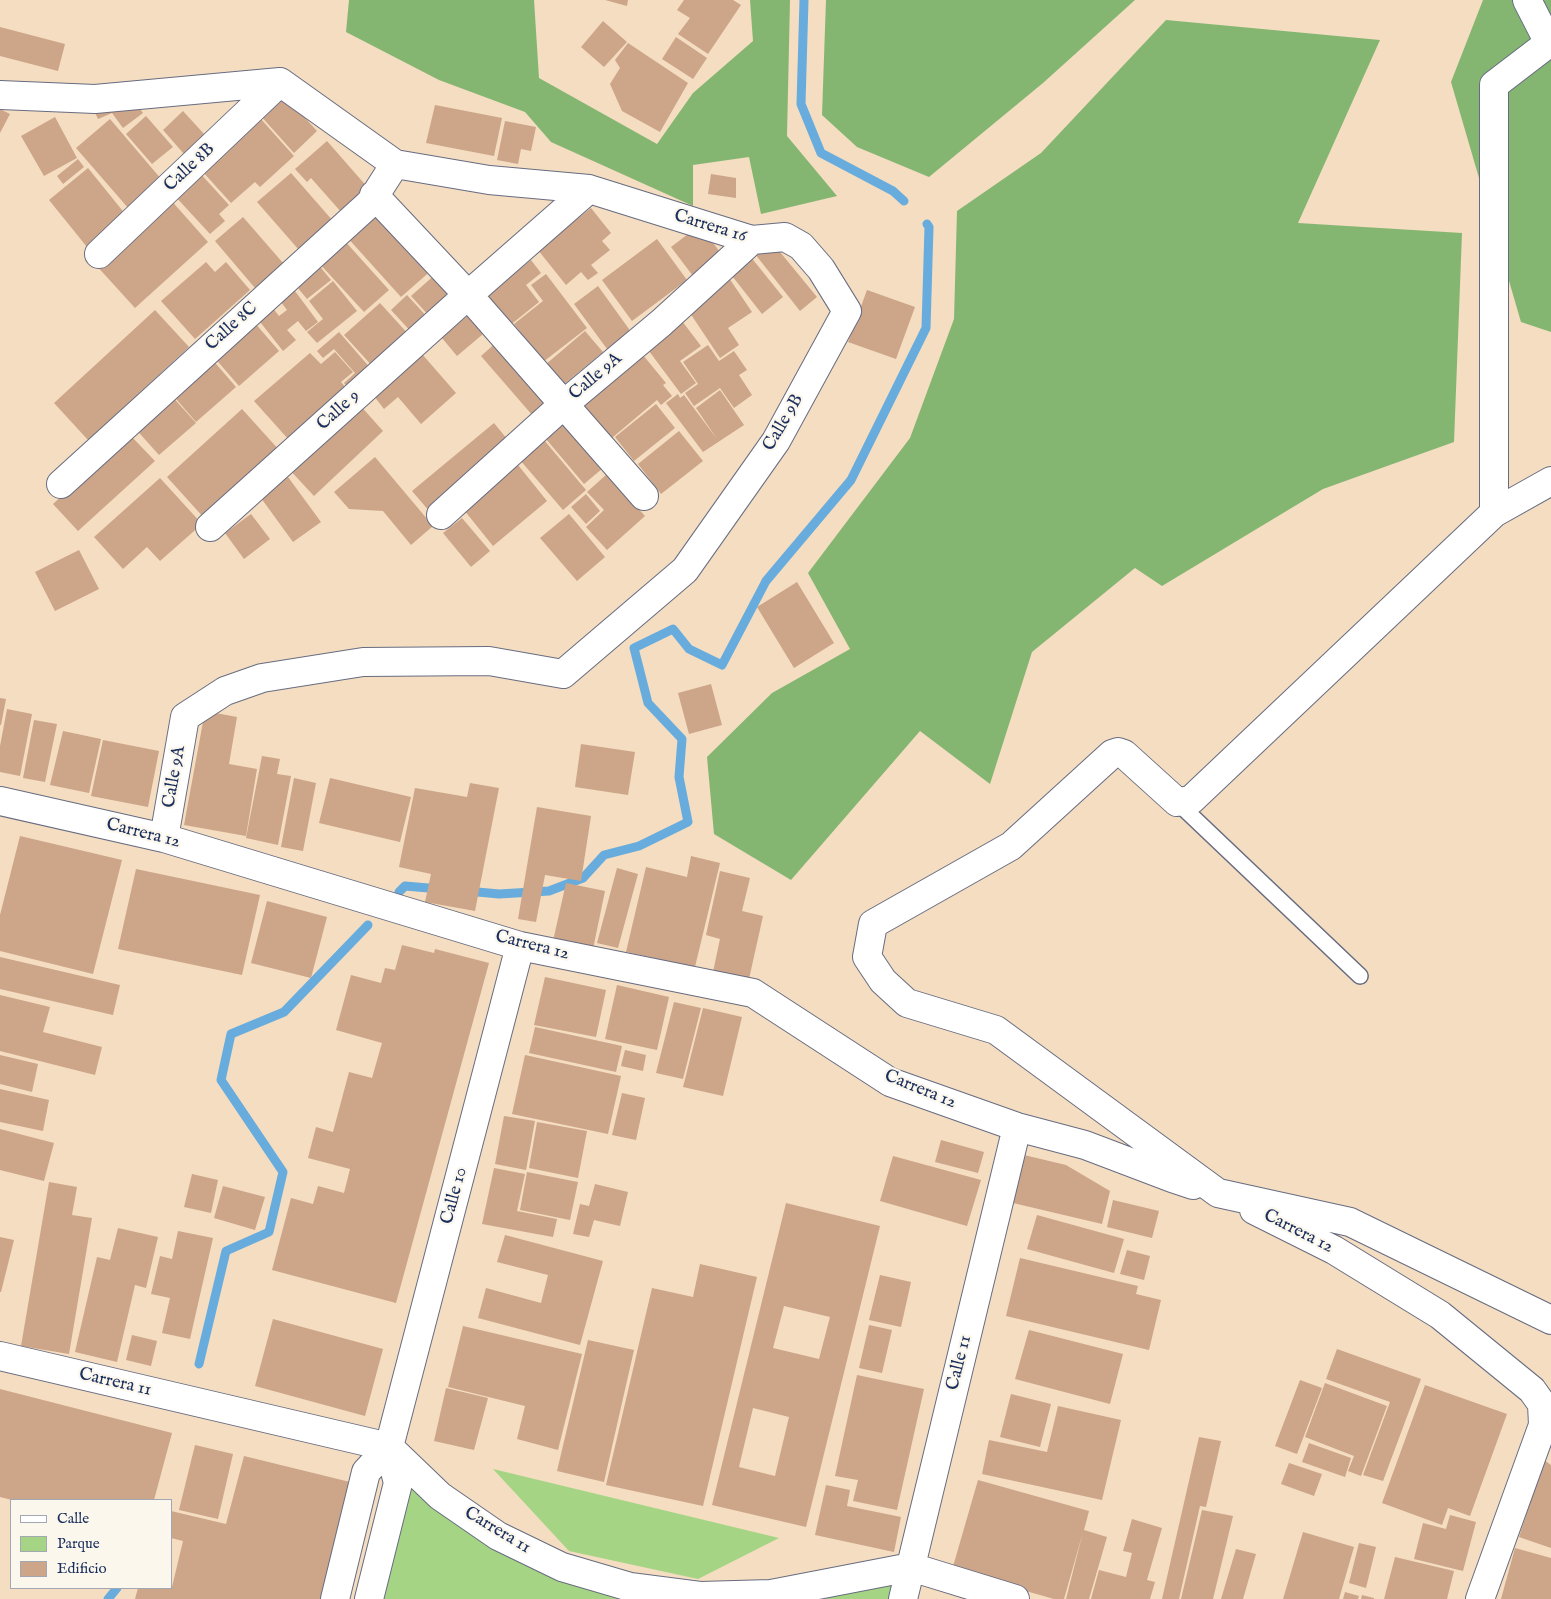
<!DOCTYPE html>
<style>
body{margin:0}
#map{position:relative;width:1551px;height:1599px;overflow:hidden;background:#f4ddc0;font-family:"IM FELL English",serif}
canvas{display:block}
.legend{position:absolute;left:10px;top:1499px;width:162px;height:90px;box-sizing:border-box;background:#fbf7ec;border:1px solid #a1a7b3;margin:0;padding:6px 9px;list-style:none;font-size:15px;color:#1b2f5e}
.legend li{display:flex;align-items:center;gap:10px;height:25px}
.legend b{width:25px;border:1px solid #a1a7b3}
</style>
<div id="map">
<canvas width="1551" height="1599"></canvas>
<ul class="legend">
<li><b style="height:6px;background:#fff"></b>Calle</li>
<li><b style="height:14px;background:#a5d584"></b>Parque</li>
<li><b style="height:14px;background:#cda589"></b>Edificio</li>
</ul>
</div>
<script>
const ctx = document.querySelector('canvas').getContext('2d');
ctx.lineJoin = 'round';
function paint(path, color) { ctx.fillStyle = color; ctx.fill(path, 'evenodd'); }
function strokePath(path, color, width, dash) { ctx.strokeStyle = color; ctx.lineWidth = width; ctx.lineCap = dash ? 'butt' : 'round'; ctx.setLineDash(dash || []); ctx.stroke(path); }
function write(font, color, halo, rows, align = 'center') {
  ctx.font = font + ' "IM FELL English",serif'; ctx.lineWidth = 4.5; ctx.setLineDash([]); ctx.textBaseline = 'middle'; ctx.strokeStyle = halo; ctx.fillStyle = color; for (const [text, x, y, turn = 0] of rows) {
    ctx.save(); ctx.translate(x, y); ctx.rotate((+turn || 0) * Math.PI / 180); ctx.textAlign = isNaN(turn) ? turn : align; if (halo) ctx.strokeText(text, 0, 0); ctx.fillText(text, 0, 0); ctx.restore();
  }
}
paint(new Path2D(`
 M493 1469 779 1538 698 1579 569 1551Z
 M409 1487 499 1535 631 1599H384Z
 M906 1578 900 1599H752Z`), '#a5d584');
paint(new Path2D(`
 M349 0H534L539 78 657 144 693 93 753 41 750 0H790L787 136 837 196 761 214 749 157 693 165V206L551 142 525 112 439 80 346 32Z
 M826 0H1135L1043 83 929 177 857 147 822 115Z
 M1483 0H1551V332L1521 322 1451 82Z
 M1166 20 1380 40 1298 223 1462 233 1454 442 1323 489 1162 586 1135 568 1032 652 990 784 920 731 791 880 714 834 707 757 772 693 850 649 808 573 910 438 954 319 957 211 1041 153Z`), '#84b672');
strokePath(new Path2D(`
 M804 0 801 104 821 153 893 191 904 201
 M467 891 499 894 549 891 583 878 604 855 639 846 688 822 679 777 682 739 648 703 634 648 673 629 689 649 722 665 766 581 851 480 926 328 929 227 927 224
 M399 892 405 886 440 889
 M199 1364 226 1251 269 1232 283 1172 221 1080 231 1034 284 1012 368 925
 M108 1599 117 1588`), '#67acdd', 9);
paint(new Path2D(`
 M605 0H628L627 6Z
 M684 0H733L741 5 708 54 678 34 690 18 677 10Z
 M603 21 627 42 604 67 581 47Z
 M0 27 65 44 58 71 0 56Z
 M676 37 707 58 693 79 662 59Z
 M628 43 688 83 660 132 622 111 610 84 620 68 615 60Z
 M282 93 317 131 294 153 259 114Z
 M134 101 143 113 123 128 112 113 98 119 92 106Z
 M435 105 502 118 494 156 426 143Z
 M0 109 10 114 0 133Z
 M183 111 205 135 184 154 163 130Z
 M146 116 173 147 152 164 126 134Z
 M55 117 77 158 44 176 21 136Z
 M260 118 294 156 260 187 255 182 231 203 202 171Z
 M110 119 162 180 129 209 76 148Z
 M505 121 536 127 531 151 521 149 518 164 497 160Z
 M327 141 369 189 342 213 311 178 307 182 295 169Z
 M78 159 84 167 63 184 57 176Z
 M88 168 126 215 87 247 49 200Z
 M199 172 229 205 219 214 225 221 210 234 174 195Z
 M291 173 333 221 299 250 257 202Z
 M711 174 736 178V198L708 194Z
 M169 198 208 242 135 308 95 264Z
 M378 206 434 268 401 297 346 236Z
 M591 208 611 233 602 241 610 250 591 265 598 273 588 280 581 272 566 285 538 250Z
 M243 217 283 263 255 288 215 241Z
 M700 225 722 255 693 276 671 247Z
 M343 239 389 290 364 312 318 262Z
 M657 239 687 280 632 321 602 280Z
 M771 241 817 297 800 311 755 254Z
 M750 256 783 297 762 314 729 272Z
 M531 260 541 273 526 285 539 302 509 326 485 297Z
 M206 262 215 272 226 262 250 290 195 339 161 301Z
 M317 263 331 280 307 299 293 282Z
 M438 272 458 294 431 318 411 296Z
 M546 274 587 328 543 362 514 324 543 301 531 285Z
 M729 278 752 312 728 328 739 345 720 358 686 307Z
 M333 281 357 311 317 343 307 332 323 319 309 301Z
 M598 286 634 336 610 353 574 304Z
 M292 287 318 322 306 331 298 321 287 330 296 340 283 351 257 318 272 307 279 316 287 310 278 298Z
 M867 290 915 307 896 359 848 342Z
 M407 295 430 320 414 335 391 310Z
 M380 303 410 336 374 368 344 335Z
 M155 310 189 347 88 440 54 403Z
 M473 311 489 329 457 356 442 338Z
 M682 321 701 346 680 361 696 383 681 394 646 347Z
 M254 322 279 351 239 386 213 356Z
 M585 331 603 352 562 386 545 365Z
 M339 332 372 370 350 390 344 383 355 373 334 349 323 358 317 351Z
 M498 341 550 402 533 416 481 356Z
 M708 345 719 361 734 351 747 370 739 375 752 395 734 408 720 388 694 406 685 393 698 384 683 362Z
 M638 349 666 383 663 385 672 396 661 405 657 400 607 442 573 403Z
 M335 352 353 372 341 382 347 389 289 440 254 401 310 353 321 364Z
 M422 354 456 393 421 424 398 397 384 409 374 396Z
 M211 358 236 387 196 422 171 393Z
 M720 390 744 425 703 452 666 403 678 394 680 398 684 395 717 439 696 408Z
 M170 394 196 423 159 455 133 426Z
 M358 403 383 431 314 496 288 468Z
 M656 404 675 428 634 461 615 437Z
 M242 409 280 451 205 519 167 477Z
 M494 423 512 445 430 512 412 491Z
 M565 423 603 468 584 484 546 439Z
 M679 431 703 461 661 494 638 464Z
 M130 435 155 461 78 531 53 504Z
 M544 440 586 490 563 510 520 460Z
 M375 457 433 526 411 545 383 511 349 509 334 492Z
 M518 465 547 501 493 546 464 510Z
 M607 474 645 516 607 550 586 527 604 510 587 492Z
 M288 477 321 522 293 542 261 498Z
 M160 478 202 524 160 561 147 547 123 569 94 537Z
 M586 494 600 511 586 524 571 507Z
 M251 514 270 539 244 559 225 533Z
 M569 514 605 557 577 581 540 538Z
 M462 518 490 551 471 567 443 533Z
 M79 550 99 589 55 611 35 572Z
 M797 582 834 643 794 668 757 607Z
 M711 684 722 725 689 734 678 693Z
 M0 698 6 699 1 725H0Z
 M7 709 32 714 20 776 0 772V746Z
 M205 711 237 717 229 764 257 769 246 836 184 825Z
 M34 720 57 724 45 782 23 778Z
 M63 731 101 739 89 793 50 785Z
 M103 740 159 751 148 807 91 796Z
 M581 744 635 752 628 795 575 787Z
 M262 756 280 759 277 774 291 776 278 845 246 838Z
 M294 778 316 783 303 851 281 847Z
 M330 778 411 797 400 842 319 823Z
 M470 783 499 788 475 911 425 902 431 874 399 867 415 788 467 797Z
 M537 807 591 816 581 881 545 875 536 922 518 919Z
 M20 836 122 860 93 974 0 951V915Z
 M691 856 720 863 694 971 667 964 668 961 626 952 646 867 687 877Z
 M617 868 638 874 618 948 597 943Z
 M136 869 260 895 242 975 118 949Z
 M720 871 750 878 742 911 763 916 749 979 713 972 720 939 706 935Z
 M566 883 605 891 593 949 553 941Z
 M267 901 327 917 311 978 251 963Z
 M402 945 434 953 435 949 489 963 396 1303 272 1270 291 1198 313 1204 318 1186 344 1193 350 1169 308 1158 316 1127 333 1132 349 1072 372 1078 382 1043 336 1030 351 975 381 983 385 968 395 970Z
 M0 957 120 985 113 1015 0 989Z
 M545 977 606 990 596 1037 534 1025Z
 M617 985 669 997 657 1050 605 1039Z
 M0 995 50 1007 43 1032 102 1047 95 1075 0 1051Z
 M674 1002 701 1008 683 1079 656 1073Z
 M703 1008 742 1017 723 1096 683 1087Z
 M535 1027 622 1046 616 1072 529 1053Z
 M625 1050 646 1055 643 1071 621 1066Z
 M0 1055 38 1064 32 1092 0 1084Z
 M525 1055 621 1076 608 1134 512 1114Z
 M0 1089 49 1100 43 1131 0 1122Z
 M622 1093 645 1098 636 1140 612 1135Z
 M504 1116 535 1121 526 1170 495 1164Z
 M537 1122 587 1131 578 1178 529 1168Z
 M0 1129 54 1143 44 1181 0 1170Z
 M941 1140 984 1152 978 1173 935 1162Z
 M1024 1155 1066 1165 1110 1191 1102 1224 1013 1203Z
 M893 1156 981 1180 967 1226 880 1201Z
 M494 1168 525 1174 517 1211 557 1219 553 1237 482 1224Z
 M527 1172 578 1182 570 1220 520 1210Z
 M192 1174 218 1180 211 1213 184 1207Z
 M49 1182 77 1187 72 1215 92 1218 69 1354 21 1346Z
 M595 1184 628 1192 620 1226 594 1220 589 1237 573 1234 580 1204 589 1206Z
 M223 1186 265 1197 255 1230 214 1218Z
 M1113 1200 1159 1211 1152 1238 1107 1227Z
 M786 1203 880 1226 806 1527 712 1505ZM784 1306 830 1317 819 1359 773 1348ZM753 1408 789 1417 775 1476 739 1467Z
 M1037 1215 1124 1239 1114 1273 1027 1249Z
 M118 1228 158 1237 146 1288 135 1285 117 1362 75 1352 97 1257 110 1260Z
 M178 1231 213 1238 190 1339 162 1333 170 1298 151 1294 160 1256 172 1259Z
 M505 1235 603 1261 580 1345 478 1318 486 1288 541 1303 548 1275 497 1262Z
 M0 1237 14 1240 1 1292H0Z
 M1127 1250 1150 1256 1144 1280 1120 1274Z
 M1020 1258 1138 1286 1136 1294 1161 1300 1149 1350 1006 1316Z
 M700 1264 757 1277 703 1506 606 1485 652 1288 693 1297Z
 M880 1275 911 1282 901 1327 869 1320Z
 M273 1319 383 1349 365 1416 255 1386Z
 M869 1325 892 1330 882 1373 859 1368Z
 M463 1326 582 1354 558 1450 517 1439 525 1406 448 1387Z
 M1029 1330 1123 1354 1110 1404 1015 1379Z
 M132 1335 157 1341 151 1366 126 1360Z
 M588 1340 634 1350 604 1482 557 1471Z
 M1337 1349 1421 1379 1383 1481 1363 1475 1390 1402 1326 1379Z
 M857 1375 924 1389 897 1510 853 1501 858 1480 835 1476Z
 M1300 1380 1322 1388 1297 1454 1275 1446Z
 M1325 1383 1387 1406 1361 1476 1348 1471 1354 1456 1305 1437Z
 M1425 1385 1507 1414 1470 1516 1448 1508 1442 1525 1382 1503Z
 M446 1388 488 1398 474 1450 434 1441Z
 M0 1389 172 1433 154 1500H12L0 1497Z
 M1011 1394 1051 1404 1040 1447 1000 1437Z
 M1058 1406 1121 1420 1102 1500 982 1474 989 1440 1047 1452Z
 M1199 1437 1221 1441 1206 1507 1200 1506 1179 1599H1162Z
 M1309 1443 1351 1458 1345 1477 1302 1462Z
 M195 1445 233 1454 218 1519 179 1510Z
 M244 1456 350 1482 321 1599H135L138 1588 172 1587 183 1541 171 1538V1511L226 1524Z
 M1544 1460 1551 1465V1548L1519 1537Z
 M1289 1463 1322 1474 1314 1496 1281 1484Z
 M978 1480 1089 1511 1084 1530 1107 1537 1089 1599H1066L1083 1532 1064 1599H1054L952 1570Z
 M826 1485 850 1490 847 1506 901 1517 894 1552 815 1535Z
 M1202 1510 1233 1516 1213 1599H1181Z
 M1450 1515 1476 1522 1463 1571 1414 1559 1423 1523 1446 1529Z
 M1132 1519 1162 1528 1147 1580 1155 1582 1150 1599H1091L1099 1570 1126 1577 1132 1553 1123 1551Z
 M1303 1532 1354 1547 1339 1599H1283Z
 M1359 1543 1376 1547 1366 1588 1349 1583Z
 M1515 1548 1551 1558V1599H1501Z
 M1236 1549 1256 1554 1243 1599H1221Z
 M1395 1557 1454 1571 1447 1599H1384Z
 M1345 1592 1359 1596 1358 1599H1343Z
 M1362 1595 1374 1598V1599H1361Z`), '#cda589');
const lane = new Path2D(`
 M1177 802 1360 976`);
const street = new Path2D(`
 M1527 0 1549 43 1494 85V513L1191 800 1177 802 1124 754 1118 752 1112 754 1011 846 873 924 867 957 883 981 907 1003 996 1030 1218 1193 1350 1222 1551 1320
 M0 95 95 99 280 82 395 164 489 180 589 189 752 240 785 237 801 246 821 269 847 311 776 441 685 570 563 674 489 661 363 662 262 678 225 691 185 717 164 838
 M374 195 468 295 589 189
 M99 254 280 82
 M61 484 370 203 395 164
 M1494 513 1551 481
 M441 515 563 405 661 323 752 240
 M210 527 468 295 644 496
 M0 801 164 838 520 946 753 993 890 1082 1017 1127 1085 1145 1172 1178 1193 1185
 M1254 1210 1334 1250 1440 1315 1532 1390 1542 1404 1543 1425 1480 1599
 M0 1356 389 1447 440 1496 498 1536 562 1567 630 1587 700 1596 771 1594 911 1567 1015 1599
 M335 1599 366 1472 389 1447
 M369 1599 398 1483 389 1447 520 946
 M903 1599 1017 1127`);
strokePath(lane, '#676c80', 18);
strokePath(street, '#676c80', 30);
strokePath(lane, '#fff', 15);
strokePath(street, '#fff', 28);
write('18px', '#1b2f5e', '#fbf7ec', [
 ["Calle 8B",190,168,-43],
 ["Carrera 16",710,227,17],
 ["Calle 8C",232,327,-42],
 ["Calle 9A",596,377,-40],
 ["Calle 9",339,411,-42],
 ["Calle 9B",784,423,-60],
 ["Calle 9A",175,777,-80],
 ["Carrera 12",143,834,14],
 ["Carrera 12",532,946,14],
 ["Carrera 12",920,1090,22],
 ["Calle 10",455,1196,-75],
 ["Carrera 12",1298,1232,27],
 ["Calle 11",960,1363,-76],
 ["Carrera 11",115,1383,13],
 ["Carrera 11",497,1531,31]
]);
</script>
